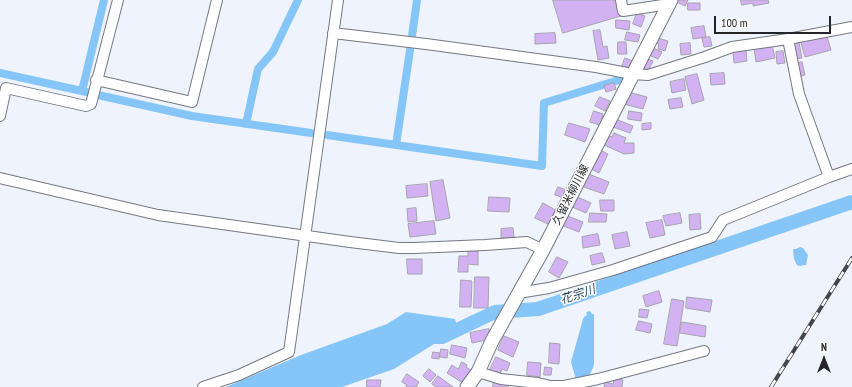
<!DOCTYPE html>
<meta charset="utf-8">
<style>
body{margin:0}
#map{position:relative;width:852px;height:387px;overflow:hidden;background:#eef3fd;font-family:"PT Sans Narrow",sans-serif}
canvas{display:block}
.north{position:absolute;left:804px;top:339px;width:40px;height:40px;-webkit-text-stroke:3px #fff;paint-order:stroke;rotate:0deg;font-size:11px;font-weight:700;line-height:16px;text-align:center;color:#232528}
.north::after{content:'';display:block;margin:auto;width:14px;height:18px;background:#232528;clip-path:polygon(50% 0,100% 100%,50% 72%,0 100%)}
.scale{position:absolute;left:714px;top:16px;width:117px;height:18px;box-sizing:border-box;border:2px solid #232528;border-top:0;padding-left:5px;font-size:12px;line-height:14px;white-space:nowrap;color:#232528;-webkit-text-stroke:3px #fff;paint-order:stroke}
</style>
<div id="map">
<canvas width="852" height="387"></canvas>
<div class="north">N</div>
<div class="scale">100 m</div>
</div>
<script>
const ctx = document.querySelector('canvas').getContext('2d');
ctx.lineJoin = 'round';
function paint(path, color) { ctx.fillStyle = color; ctx.fill(path, 'evenodd'); }
function strokePath(path, color, width, dash) { ctx.strokeStyle = color; ctx.lineWidth = width; ctx.lineCap = dash ? 'butt' : 'round'; ctx.setLineDash(dash || []); ctx.stroke(path); }
function write(font, color, halo, rows, align = 'center') {
  ctx.font = font + ' "PT Sans Narrow","Noto Sans JP",sans-serif'; ctx.lineWidth = 3; ctx.setLineDash([]); ctx.textBaseline = 'middle'; ctx.strokeStyle = halo; ctx.fillStyle = color; for (const [text, x, y, turn = 0] of rows) {
    ctx.save(); ctx.translate(x, y); ctx.rotate((+turn || 0) * Math.PI / 180); ctx.textAlign = isNaN(turn) ? turn : align; if (halo) ctx.strokeText(text, 0, 0); ctx.fillText(text, 0, 0); ctx.restore();
  }
}
paint(new Path2D(`
 M800 247 803 248 808 255 806 265 799 266 797 265 794 259 793 249H796Z
 M590 311 592 314H594V364L593 368 585 384H575V376L571 362 583 319 584 317 587 315 586 312Z
 M406 312 455 319 460 336 443 344H434L394 369 342 387H226L301 355 387 324Z`), '#85c5f8');
strokePath(new Path2D(`
 M412 36 417 0
 M0 73 91 93
 M82 91 104 0
 M98 95 192 116 311 133
 M246 124 258 69 273 52 298 0
 M327 135 542 166 544 103 622 79
 M396 145 410 50`), '#85c5f8', 8);
strokePath(new Path2D(`
 M442 337 495 312 538 309 852 202`), '#85c5f8', 14);
const building = new Path2D(`
 M553 0H616L621 16 563 33Z
 M675 0H688L685 6 675 1Z
 M741 0H768L769 3 753 6V3L742 5Z
 M688 3H700V10H688Z
 M637 13 645 16 641 27 633 24Z
 M616 20 630 21 629 30 616 28Z
 M704 26 706 37 693 39 691 28Z
 M600 30 603 47 607 46 609 58 598 60 593 31Z
 M627 32 640 35 638 42 625 40Z
 M555 33 556 43 535 44V34Z
 M826 33 831 50 805 57 800 40Z
 M710 37 712 46 704 47 702 38Z
 M658 38 668 41 665 51 658 49 659 44 656 43Z
 M618 42H626L627 54H618Z
 M690 43 691 54 681 55 680 44Z
 M799 43 802 58 795 59 792 44Z
 M772 45 775 58 756 62 754 48Z
 M651 47 662 52 658 59 647 54Z
 M746 50 747 61 734 63 733 52Z
 M783 51 785 63 777 64 776 52Z
 M625 58 633 61 630 70 622 67Z
 M645 58 653 61 648 71 640 68Z
 M802 62 805 75 798 77 795 64Z
 M724 73 725 84 711 85 710 74Z
 M697 74 704 100 692 104 685 77Z
 M684 79 686 90 672 93 670 82Z
 M614 83 616 89 606 92 604 86Z
 M628 92 647 97 643 109 624 104Z
 M600 97 610 101 605 111 595 106Z
 M681 98 683 107 670 109 668 100Z
 M594 111 603 114 600 125 590 122Z
 M629 111 642 113 641 121 628 119Z
 M613 118 633 126 630 133 610 126Z
 M569 123 590 129 585 142 565 135Z
 M651 123V129L642 130V124Z
 M614 133 626 138 624 143H634V153L624 154 602 144 606 135 612 137Z
 M598 149 608 154 599 173 589 168Z
 M586 173 609 182 604 194 581 186Z
 M443 180 450 218 436 221 430 182Z
 M427 184 428 196 407 198 406 186Z
 M558 187 567 190 564 198 555 195Z
 M575 196 591 203 586 213 570 206Z
 M489 197 510 198 509 212 488 211Z
 M600 200H614V211H601Z
 M543 203 557 211 550 225 535 218Z
 M416 208 417 221 408 222 407 209Z
 M590 213 607 214 606 222H589Z
 M680 213 682 223 666 226 663 216Z
 M700 214 701 229 690 230 689 215Z
 M565 215 583 222 579 232 561 225Z
 M662 220 665 235 650 238 646 223Z
 M434 221 436 234 410 237 408 224Z
 M513 228 514 237 501 238V229Z
 M627 232 630 246 615 249 612 235Z
 M598 234 600 245 583 248 582 237Z
 M468 251H478V265L468 264V272H458L459 256H468Z
 M602 253 605 262 592 265 590 256Z
 M557 257 568 262 559 278 549 272Z
 M407 259H422V274H408Z
 M475 277H489L488 308H474Z
 M461 280 472 281 471 307H460Z
 M659 291 662 302 646 307 643 296Z
 M687 297 712 300 710 312 686 308Z
 M672 299 684 301 677 346 664 344Z
 M640 309 649 310 647 318 639 317Z
 M639 321 652 324 650 333 636 330Z
 M682 322 706 326 705 337 680 333Z
 M489 329 492 339 472 343 470 333Z
 M504 336 519 342 513 357 498 350Z
 M550 343 560 344 559 364 549 363Z
 M452 345 467 348 465 358 450 354Z
 M441 349 448 350 447 358 440 357Z
 M433 352 440 353 439 359 432 358Z
 M496 357 510 363 507 371 502 369 499 376 489 372Z
 M462 362 467 365 466 367 472 371 466 385 447 373 452 365 458 369Z
 M528 362 541 363 540 377 527 375Z
 M545 367 552 368 551 375H544Z
 M429 369 436 375 430 382 423 376Z
 M407 374 419 382 416 387H406L407 385 402 382Z
 M438 376 453 387H436L432 384Z
 M614 378 623 380 622 387H604L605 382 613 384Z
 M367 380H381L380 387H367Z
 M494 381 509 383 508 387H493Z`);
paint(building, '#d3b2f4');
strokePath(building, '#a7a2ac', 1);
const minor = new Path2D(`
 M621 0 623 11 669 4
 M333 33 426 44 596 67 632 74 648 75 705 57 732 47 788 39 852 27
 M788 39 799 94 829 177
 M96 80 192 102 217 0
 M0 116 6 88 86 106 91 104 118 0
 M0 178 158 215 350 242 399 248H414L485 245 527 242 543 250
 M518 293 549 288 613 270 712 237 723 220 829 177 852 169
 M478 372 501 379 538 383 551 386H564L598 379 704 351
 M203 387 239 375 289 352 338 0`);
const major = new Path2D(`
 M467 387 478 372 492 341 543 250 671 0`);
strokePath(minor, '#747882', 12);
strokePath(major, '#747882', 15);
strokePath(minor, '#fff', 10);
strokePath(major, '#fff', 13);
const rail = new Path2D(`
 M771 387 852 258`);
strokePath(rail, '#43464a', 4);
strokePath(rail, '#fff', 2.5, [8]);
write('11px', '#232528', '#fff', [
 ["久留米柳川線",571,195,-63]
]);
write('italic 12px', '#1c3e58', '#fff', [
 ["花宗川",578,295,-19]
]);
</script>
